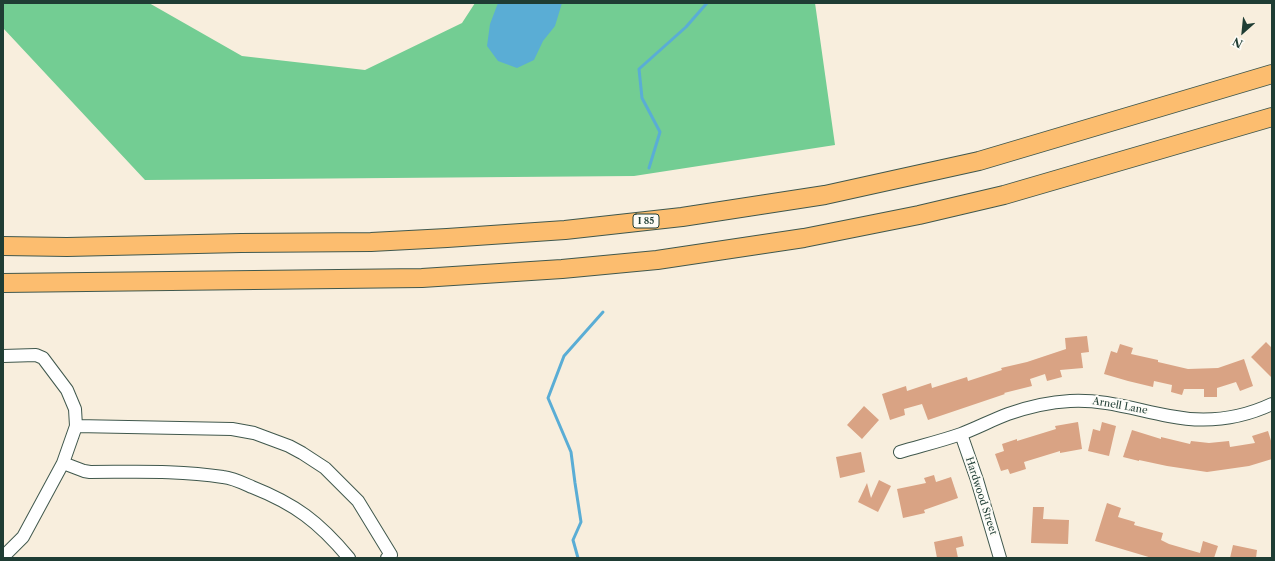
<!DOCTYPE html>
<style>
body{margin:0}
#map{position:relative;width:1275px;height:561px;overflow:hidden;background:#f8eedd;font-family:"Libre Caslon Text",serif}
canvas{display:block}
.frame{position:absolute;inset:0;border:4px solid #1f3d34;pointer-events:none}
.north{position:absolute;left:1223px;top:12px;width:40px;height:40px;-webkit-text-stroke:3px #fdfcf7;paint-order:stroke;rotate:207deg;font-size:11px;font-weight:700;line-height:16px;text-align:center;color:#1f3d34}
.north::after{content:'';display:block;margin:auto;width:14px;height:18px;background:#1f3d34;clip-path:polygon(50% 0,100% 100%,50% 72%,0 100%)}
</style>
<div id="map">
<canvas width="1275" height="561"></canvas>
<div class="frame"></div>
<div class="north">N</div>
</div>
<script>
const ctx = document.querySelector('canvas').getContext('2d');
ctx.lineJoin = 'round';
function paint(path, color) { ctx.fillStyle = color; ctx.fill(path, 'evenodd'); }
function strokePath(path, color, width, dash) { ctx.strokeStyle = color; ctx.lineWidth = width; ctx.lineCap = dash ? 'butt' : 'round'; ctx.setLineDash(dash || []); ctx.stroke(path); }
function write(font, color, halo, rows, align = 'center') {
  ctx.font = font + ' "Libre Caslon Text",serif'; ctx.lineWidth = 4; ctx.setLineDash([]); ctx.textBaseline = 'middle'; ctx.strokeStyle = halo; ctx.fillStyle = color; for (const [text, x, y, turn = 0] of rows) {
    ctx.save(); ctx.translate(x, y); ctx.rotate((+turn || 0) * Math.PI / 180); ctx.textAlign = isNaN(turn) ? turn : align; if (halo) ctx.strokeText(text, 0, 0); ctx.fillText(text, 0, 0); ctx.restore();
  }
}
paint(new Path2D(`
 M3 3H149L242 56 365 70 462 23 475 3H815L835 145 634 176 145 180 3 28Z`), '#73cd93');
paint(new Path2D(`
 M498 3H562L555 26 543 41 534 60 517 68 498 61 487 46 490 24Z`), '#5aadd5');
strokePath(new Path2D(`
 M649 168 660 132 642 98 639 69 686 27 707 3
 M578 558 573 540 581 522 575 483 571 452 548 398 564 356 603 312`), '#5aadd5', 3);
paint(new Path2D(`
 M1087 336 1089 352 1081 353 1083 368 1060 370 1062 377 1047 381 1045 374 1030 379 1032 386 1004 393 1005 394 928 420 922 404 904 409 905 415 890 420 882 394 906 386 907 391 931 383 932 388 967 377 968 381 1002 370 1001 368 1027 362 1066 349 1065 338Z
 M1266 342 1272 348V378L1251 357Z
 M1120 344 1133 348 1131 354 1158 360V362L1188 369 1218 368 1244 359 1253 386 1240 391 1236 382 1217 388V397H1204V389H1184L1182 395 1171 392 1172 385 1154 381 1153 387 1128 381 1104 374 1111 351 1117 353Z
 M864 406 879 420 862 439 847 425Z
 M1078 422 1082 449 1060 453V451L1024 462 1026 469 1010 474 1008 469 1001 471 995 454 1004 451 1002 444 1017 439V441L1056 429 1055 426Z
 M1102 422 1116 426 1109 456 1088 451 1093 429 1100 431Z
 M1132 430 1161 439V437L1190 444 1191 441 1209 443 1229 441 1230 447 1255 443 1252 436 1268 431 1272 444V459L1249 466 1207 472 1167 466 1139 460V461L1123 457Z
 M861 452 865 472 840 478 836 457Z
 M934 475 936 482 951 477 958 498 924 510 925 513 903 518 897 489 926 483 924 478Z
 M879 480 891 486 878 512 858 502 867 483 871 498Z
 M1107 503 1121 508 1118 517 1135 522 1134 525 1163 533 1161 540 1169 544 1200 553 1203 541 1218 546 1214 558H1152L1095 541Z
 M1033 507H1044L1043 519 1069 520 1068 544 1031 543Z
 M962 536 964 546 956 548 958 558H937L934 542Z
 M1233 545 1257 550 1256 558H1230Z`), '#d9a384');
const minor = new Path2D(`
 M3 356 36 355 43 358 67 390 75 409 76 426 63 463 23 537 3 557
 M76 426 232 429 254 433 289 446 302 453 325 468 358 501 391 555 387 558
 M961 434 977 480 1000 558
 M900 452C920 446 941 441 961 434 977 428 992 420 1008 414 1028 407 1050 402 1070 401 1105 399 1136 410 1169 416 1204 423 1240 419 1272 404
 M63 463 84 471 90 472C134 472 179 470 223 477 233 478 243 483 252 487 295 504 319 522 349 558`);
const highway = new Path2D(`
 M3 246 67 247 241 243 371 242 447 238 565 230 682 217 825 195 979 161 1272 74
 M3 283 422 278 562 269 657 260 804 238 919 215 1004 195 1272 117`);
strokePath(minor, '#40584d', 14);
strokePath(highway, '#40584d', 20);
strokePath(minor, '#fff', 12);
strokePath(highway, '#fcbd6f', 18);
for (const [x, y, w] of [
 [646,221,26]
]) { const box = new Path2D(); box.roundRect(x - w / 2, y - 7, w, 14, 3); ctx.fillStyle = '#fdfcf7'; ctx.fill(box); strokePath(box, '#1f3d34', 1); }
write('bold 9px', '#1f3d34', null, [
 ["I 85",646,221]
]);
write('10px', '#1f3d34', '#fdfcf7', [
 ["Arnell Lane",1120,406,10],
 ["Hardwood Street",981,496,72]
]);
</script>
